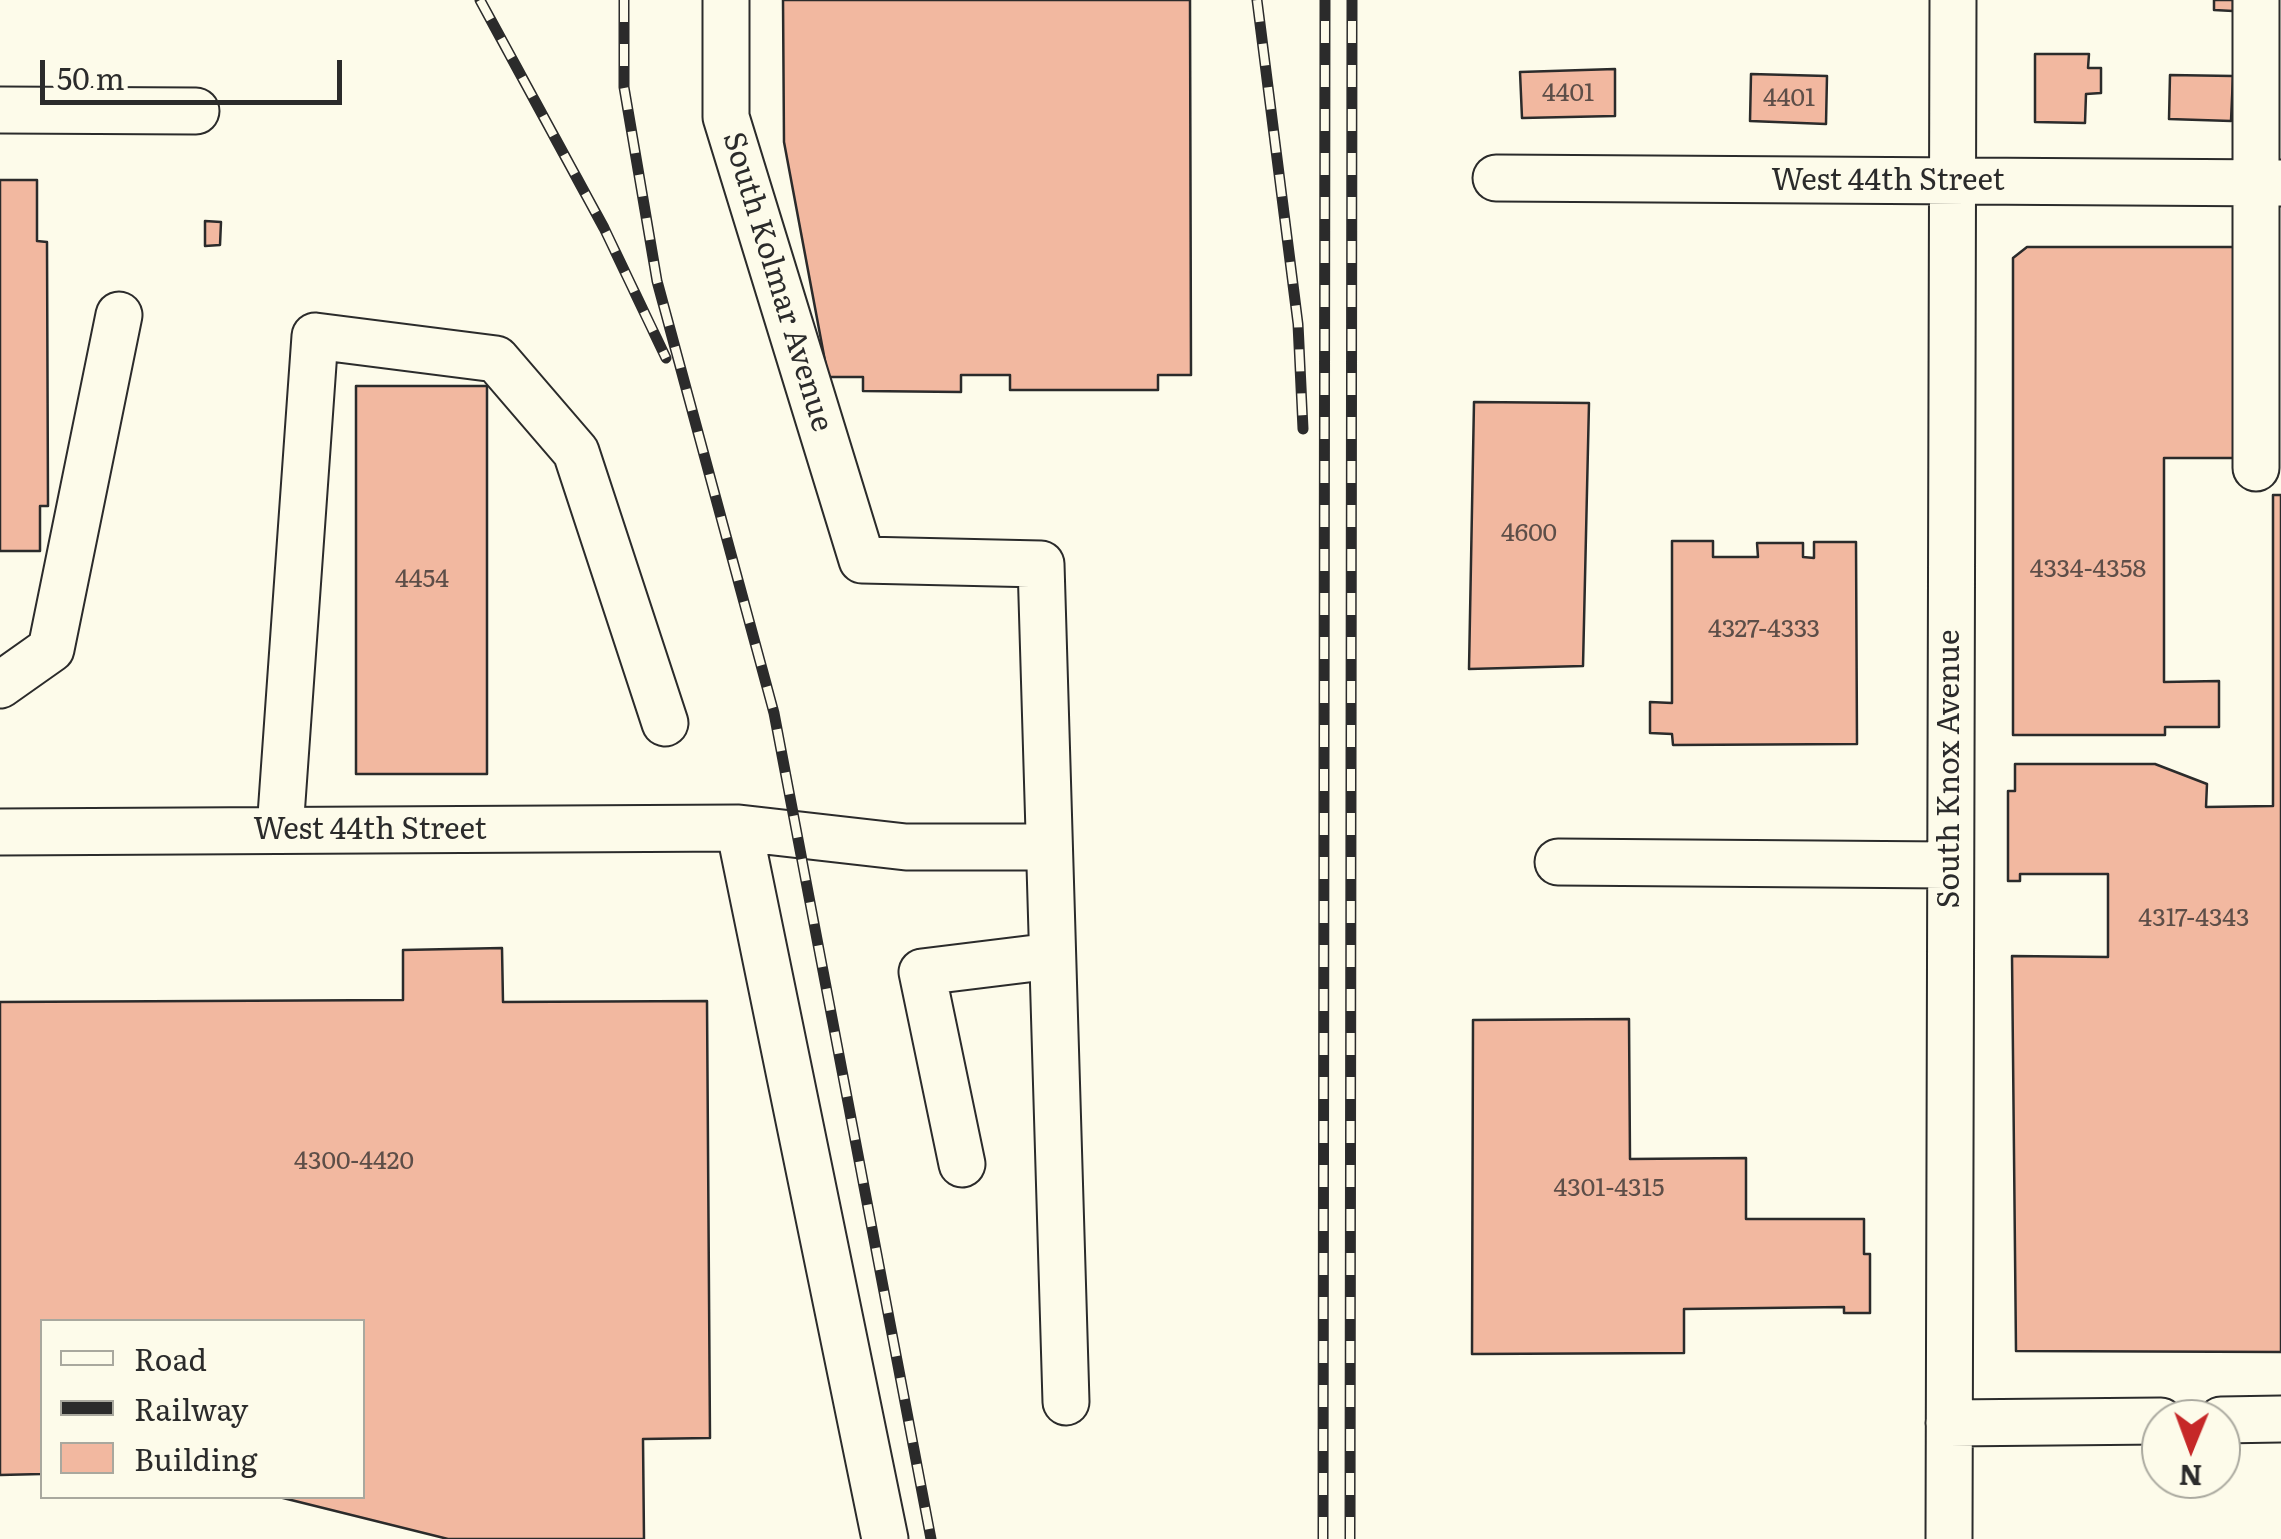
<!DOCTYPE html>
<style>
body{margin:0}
#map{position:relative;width:2281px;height:1539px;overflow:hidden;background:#fdfbea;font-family:Literata,serif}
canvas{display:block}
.legend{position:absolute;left:40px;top:1319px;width:325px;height:180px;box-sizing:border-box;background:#fdfbea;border:2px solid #a9a89e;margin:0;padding:12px 18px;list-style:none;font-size:30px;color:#2b2b2b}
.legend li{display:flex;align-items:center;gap:20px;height:50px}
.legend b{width:50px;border:2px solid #a9a89e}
.north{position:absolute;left:2141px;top:1399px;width:100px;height:100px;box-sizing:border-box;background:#fdfbea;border:2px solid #a9a89e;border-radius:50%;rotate:181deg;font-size:28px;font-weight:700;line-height:40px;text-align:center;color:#2b2b2b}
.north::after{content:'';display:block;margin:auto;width:35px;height:45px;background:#c62828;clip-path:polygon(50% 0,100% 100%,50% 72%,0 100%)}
.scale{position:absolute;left:40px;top:60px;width:302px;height:45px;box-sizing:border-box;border:5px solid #2b2b2b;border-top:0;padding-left:12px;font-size:30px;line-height:35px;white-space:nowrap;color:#2b2b2b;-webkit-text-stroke:8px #fdfbea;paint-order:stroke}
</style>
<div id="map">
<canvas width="2281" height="1539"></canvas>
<ul class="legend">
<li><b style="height:12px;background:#fdfbea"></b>Road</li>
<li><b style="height:12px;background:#2b2b2b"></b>Railway</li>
<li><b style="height:28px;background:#f2b8a0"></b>Building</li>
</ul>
<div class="north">N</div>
<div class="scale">50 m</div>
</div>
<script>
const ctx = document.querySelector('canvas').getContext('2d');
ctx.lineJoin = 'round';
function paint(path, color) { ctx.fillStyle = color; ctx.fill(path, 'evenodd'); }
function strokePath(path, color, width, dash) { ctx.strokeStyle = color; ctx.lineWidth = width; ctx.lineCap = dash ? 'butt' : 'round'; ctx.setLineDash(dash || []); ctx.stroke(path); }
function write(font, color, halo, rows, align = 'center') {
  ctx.font = font + ' Literata,serif'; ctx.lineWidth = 8; ctx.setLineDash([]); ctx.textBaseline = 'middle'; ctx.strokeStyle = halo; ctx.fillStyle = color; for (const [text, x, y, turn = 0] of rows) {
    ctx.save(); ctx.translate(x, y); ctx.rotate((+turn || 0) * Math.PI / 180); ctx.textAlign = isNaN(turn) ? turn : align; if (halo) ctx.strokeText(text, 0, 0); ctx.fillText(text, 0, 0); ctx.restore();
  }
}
const building = new Path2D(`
 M783 0H1190L1191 375H1158V390H1010V375H961V392L863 391V377H828L784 142Z
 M2214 0H2233V11L2214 10Z
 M2035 54H2089L2088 68H2101V93L2086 94 2085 123 2035 122Z
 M1615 69V116L1522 118 1520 72Z
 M1751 74 1827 76 1826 124 1750 121Z
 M2170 75 2233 76 2231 121 2169 119Z
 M0 180H37V241L47 242 48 506H40V551H0Z
 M205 221 221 222 220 245 205 246Z
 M2027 247H2242V458H2164V682L2219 681V727H2165V735H2013V258Z
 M356 386H487V774H356Z
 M1474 402 1589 403 1583 666 1469 669Z
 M2273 495H2281V1352L2016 1351 2012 956 2108 957V874H2020V881H2008V791H2015V764H2155L2207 784 2206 807 2273 806Z
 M1672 541H1713V557H1758L1757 543H1803V557L1814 558V542H1856L1857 744 1673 745 1672 734 1650 733V702L1672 703Z
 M502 948 503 1002 707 1001 710 1438 643 1439 644 1539H448L275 1496H362V1322H42V1474L0 1475V1002L403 1000V950Z
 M1629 1019 1630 1159 1746 1158V1219H1864V1254H1870V1313H1844V1307L1684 1309V1353L1472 1354 1473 1020Z`);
paint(building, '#f2b8a0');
strokePath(building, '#2b2b2b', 2.5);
const minor = new Path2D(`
 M726 0V117L862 560 1041 564 1066 1402
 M2256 0V468
 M0 110 196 111
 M1496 178 2281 183
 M0 685 51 649 119 315
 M739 828 885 1539
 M280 830 315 336 496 359 576 452 665 723
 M0 832 739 828 906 847H1049
 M1558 862 1948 865
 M962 1164 922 972 1052 956
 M2221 1420 2281 1419
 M1949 1423 2161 1421
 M1949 1539 1953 0`);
strokePath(minor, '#2b2b2b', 49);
strokePath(minor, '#fdfbea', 45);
const rail = new Path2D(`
 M480 0 604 228 666 358
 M624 0V87L657 281 774 713 931 1539
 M1257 0 1298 324 1303 429
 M1323 1539 1325 0
 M1350 1539 1352 0`);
strokePath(rail, '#2b2b2b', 11);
strokePath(rail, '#fdfbea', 8, [22]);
write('25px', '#5d4e48', null, [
 ["4401",1568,94],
 ["4401",1789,99],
 ["4600",1529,534],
 ["4334-4358",2088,570],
 ["4454",422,580],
 ["4327-4333",1764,630],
 ["4317-4343",2194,919],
 ["4300-4420",354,1162],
 ["4301-4315",1609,1189]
]);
write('30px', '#2b2b2b', '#fdfbea', [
 ["West 44th Street",1888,181],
 ["South Kolmar Avenue",777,282,73],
 ["South Knox Avenue",1950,769,-90],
 ["West 44th Street",370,830]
]);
</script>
